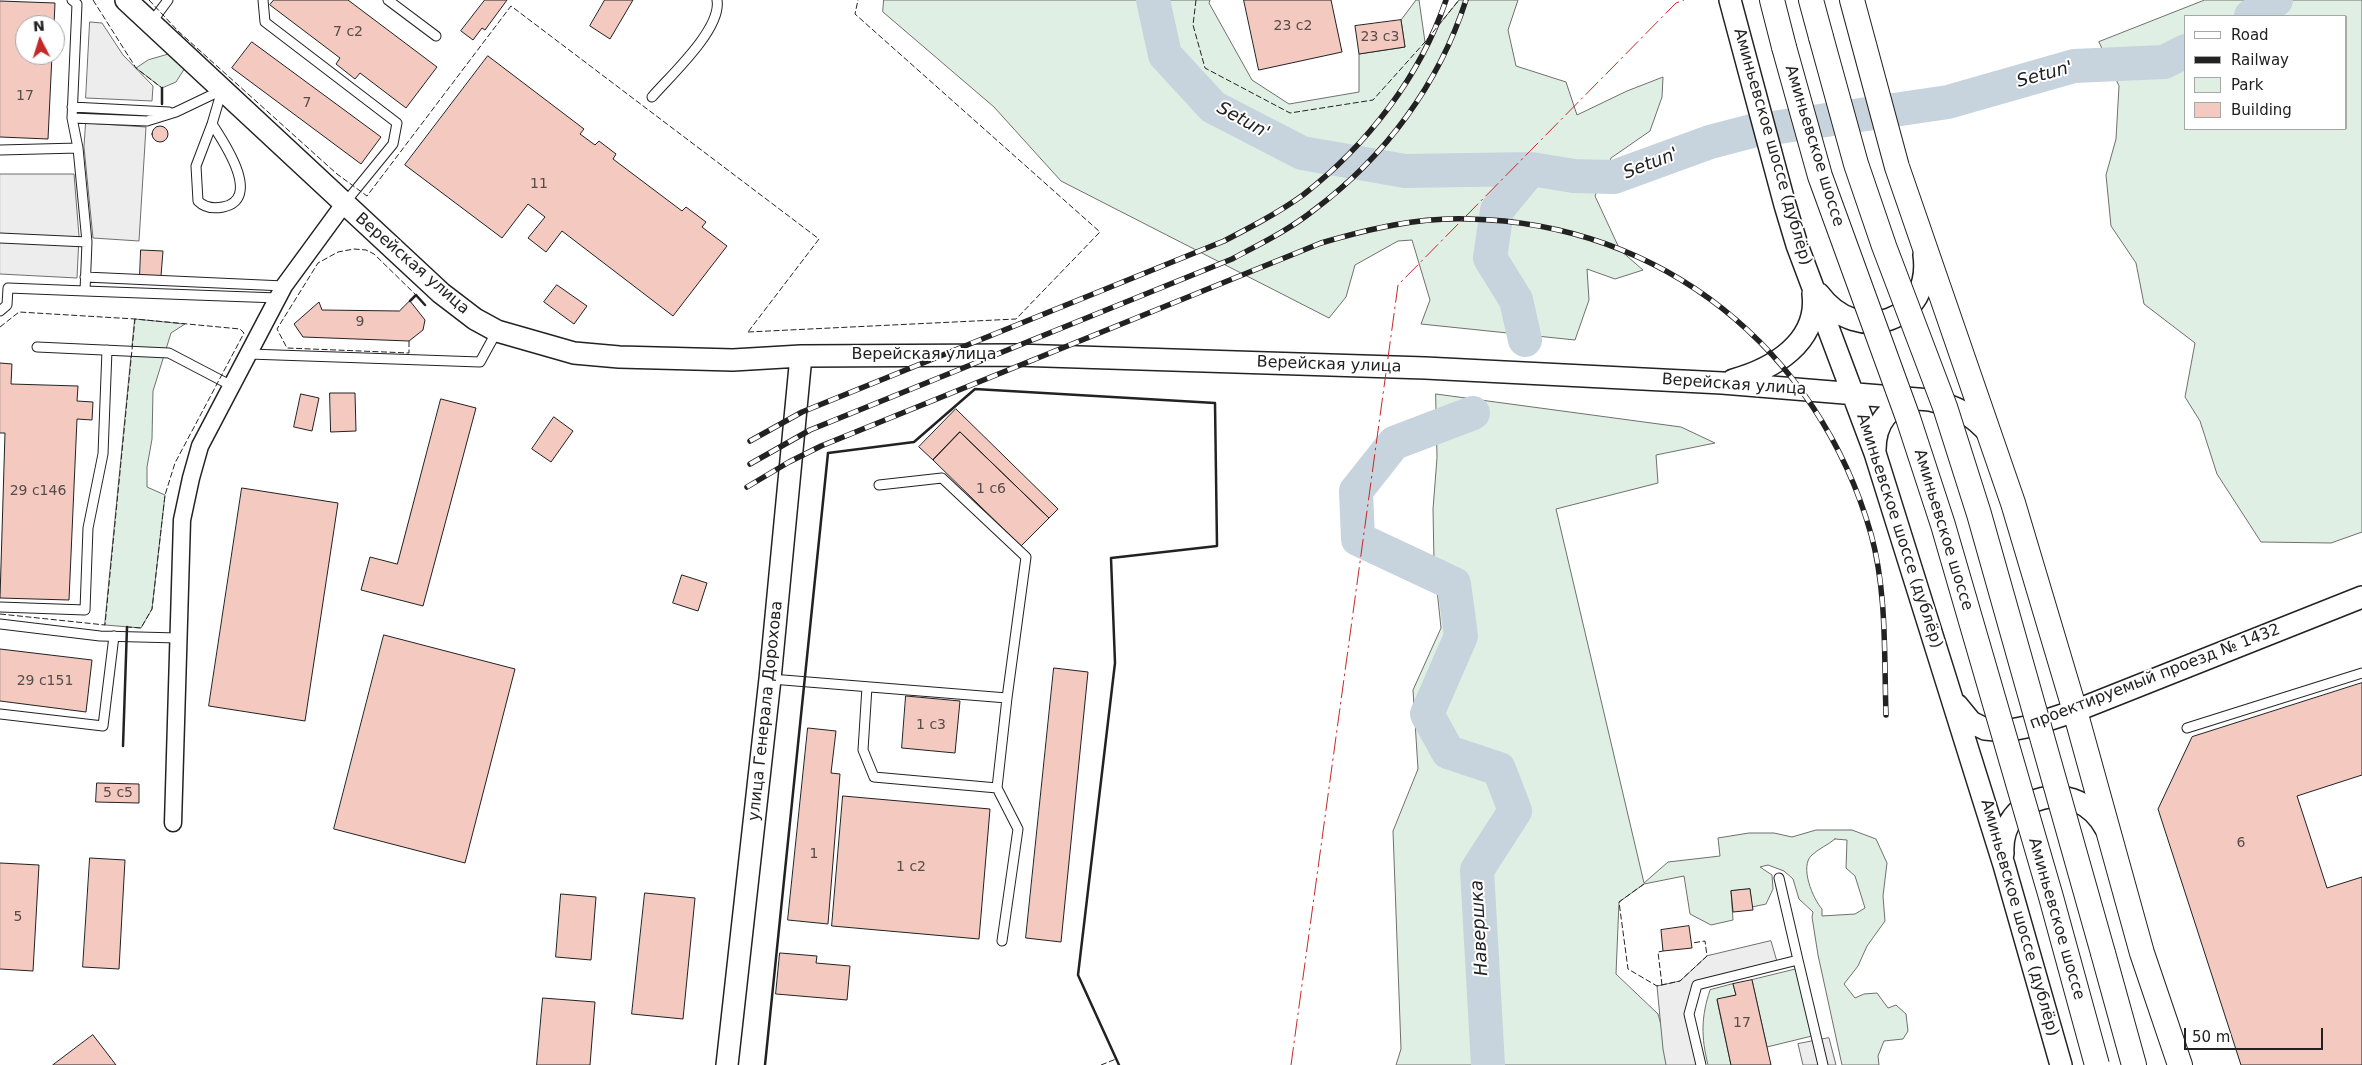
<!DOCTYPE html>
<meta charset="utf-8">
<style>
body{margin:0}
#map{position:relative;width:2362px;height:1065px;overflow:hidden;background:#fff;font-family:"DejaVu Sans",sans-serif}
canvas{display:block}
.legend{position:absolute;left:2184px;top:15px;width:162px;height:115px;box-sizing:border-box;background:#fff;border:1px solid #a7a7a7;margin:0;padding:6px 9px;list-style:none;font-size:15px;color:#222}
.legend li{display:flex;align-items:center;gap:10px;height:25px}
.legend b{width:25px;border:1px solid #a7a7a7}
.north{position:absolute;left:15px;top:15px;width:50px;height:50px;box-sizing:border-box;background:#fff;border:1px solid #a7a7a7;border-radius:50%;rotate:355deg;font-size:14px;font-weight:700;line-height:20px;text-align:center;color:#222}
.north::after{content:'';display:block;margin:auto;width:18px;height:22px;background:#c62828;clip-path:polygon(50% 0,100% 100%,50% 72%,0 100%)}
.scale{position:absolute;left:2184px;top:1028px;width:139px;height:22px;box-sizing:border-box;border:2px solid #222;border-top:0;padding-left:6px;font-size:15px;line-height:18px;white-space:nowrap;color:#222;-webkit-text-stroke:4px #fff;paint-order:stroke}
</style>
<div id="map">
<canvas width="2362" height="1065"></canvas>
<ul class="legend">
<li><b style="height:6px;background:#fff"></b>Road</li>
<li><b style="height:6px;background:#222"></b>Railway</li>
<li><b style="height:14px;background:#e0efe3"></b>Park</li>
<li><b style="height:14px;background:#f3c9c0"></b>Building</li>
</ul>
<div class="north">N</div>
<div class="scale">50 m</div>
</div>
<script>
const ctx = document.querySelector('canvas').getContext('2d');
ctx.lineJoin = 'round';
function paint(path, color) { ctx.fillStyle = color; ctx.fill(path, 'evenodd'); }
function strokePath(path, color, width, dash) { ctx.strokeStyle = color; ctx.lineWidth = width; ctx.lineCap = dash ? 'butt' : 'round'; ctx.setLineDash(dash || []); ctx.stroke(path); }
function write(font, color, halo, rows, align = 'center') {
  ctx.font = font + ' "DejaVu Sans",sans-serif'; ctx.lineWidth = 4; ctx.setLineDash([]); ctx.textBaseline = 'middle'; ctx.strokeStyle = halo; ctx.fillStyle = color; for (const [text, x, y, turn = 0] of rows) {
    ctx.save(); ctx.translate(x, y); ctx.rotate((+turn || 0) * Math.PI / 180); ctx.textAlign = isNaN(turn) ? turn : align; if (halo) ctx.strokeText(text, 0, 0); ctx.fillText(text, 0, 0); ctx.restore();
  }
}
const green = new Path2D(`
 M884 0H1210L1209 3 1252 80 1289 104 1359 92V54L1405 47 1401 20 1416 0H1419L1425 42 1459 0H1518L1508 30 1516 66 1566 82 1577 115 1627 91 1663 77 1662 97 1650 131 1611 158 1595 196 1620 250 1643 270 1615 279 1587 269 1589 300 1575 340 1421 324 1430 300 1412 240 1398 241 1355 265 1346 297 1329 318 1061 181 994 107 883 12Z
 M2205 0H2362V532L2331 543 2261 542 2217 474 2200 421 2185 397 2195 343 2144 304 2136 263 2111 226 2106 175 2116 139 2119 86 2099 42ZM2186 16H2346V129H2186Z
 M180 51 190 60 176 82 162 88 136 68 148 60Z
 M135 319 185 324 171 333 153 391 152 439 147 467V487L165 495 152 609 141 628 105 625Z
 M1436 394 1681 427 1715 443 1656 455 1658 483 1556 509 1644 883 1668 862 1720 856 1718 838 1749 833H1774L1792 837 1816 830H1852L1876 839 1887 863 1883 896 1885 921 1867 946 1858 966 1844 984 1855 998 1864 994 1877 993 1888 1008 1896 1005 1906 1014 1908 1031 1903 1039 1884 1041 1878 1056 1879 1065H1842L1818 955 1812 917 1813 912 1799 899 1793 879 1784 871 1768 865 1760 867 1772 875 1773 889 1766 904 1752 907 1750 889 1731 891 1733 920 1711 925 1690 914 1684 876 1644 884 1619 902 1616 974 1658 1014 1672 1065H1396L1401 1049 1393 831 1418 769 1413 690 1441 628 1434 562 1433 509 1437 458ZM1835 839 1847 840 1846 868 1855 876 1865 908 1855 914 1822 916V909C1813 899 1799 866 1812 855 1818 849 1828 845 1835 839Z
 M1797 969 1812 1036 1767 1047 1752 980Z
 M1733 984 1736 995 1717 1000 1731 1065H1708C1701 1037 1701 1017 1710 990Z`);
paint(green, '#e0efe3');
strokePath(green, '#6f6f6f', 1);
const parking = new Path2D(`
 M90 22 102 23 123 55 153 86 152 101 86 98Z
 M86 123 146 127 139 241 93 238 84 147Z
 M0 174H74L79 236 77 278 0 274Z
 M1771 941 1778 965 1697 985 1689 1014 1701 1065H1666L1663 1049 1657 986 1680 981 1707 956Z
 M1829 1038 1836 1065H1803L1798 1044Z`);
paint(parking, '#ededed');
strokePath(parking, '#6f6f6f', 1);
strokePath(new Path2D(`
 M1153 0 1165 55 1213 107 1302 153 1405 171 1531 169 1574 176 1614 177 1710 142 1752 131 1948 102 2074 66 2164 62 2186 51
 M2251 16 2276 0
 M1525 340 1516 300 1490 258 1497 210 1531 169
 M1473 413 1394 443 1356 491 1358 539 1454 584 1461 636 1427 714 1448 752 1499 769 1515 811 1477 870 1488 1065`), '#c7d3dd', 34);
const building = new Path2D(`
 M274 0H348L437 67 406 108 360 73 355 79 336 64 340 58 270 5Z
 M485 0H507L485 30 482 28 473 40 461 31Z
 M605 0H633L610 39 590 26Z
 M1244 0H1331L1342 52 1259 70Z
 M0 1 55 3 54 25H25V55H52L48 139 0 137Z
 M1401 20 1405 47 1359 54 1355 26Z
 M252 42 381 137 361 164 232 68Z
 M488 56 584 129 580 134 595 145 599 141 616 154 613 159 682 211 686 207 706 222 702 227 727 246 673 316 562 231 546 252 528 238 545 217 528 204 502 238 405 165Z
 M152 134a8 8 0 1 1 16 0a8 8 0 1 1-16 0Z
 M141 250 163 251 161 276 140 275Z
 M557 285 587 306 574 324 544 302Z
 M410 301 425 320 423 330 409 341 303 337 294 324 319 302 322 310 399 311Z
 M0 363 12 364 11 384 78 386 77 401 93 402 92 420 77 419 69 600 0 598 5 433H0Z
 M330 393H355L356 431 331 432Z
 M301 394 319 398 312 431 294 427Z
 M441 399 476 408 423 606 361 590 370 557 397 564Z
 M956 409 1058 509 1049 518 960 432 933 460 919 447Z
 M554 417 573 431 551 462 532 449Z
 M960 432 1049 518 1021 546 933 460Z
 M242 488 338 503 305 721 209 706Z
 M682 575 707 583 698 611 673 603Z
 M384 635 515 669 465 863 334 829Z
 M0 649 92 660 86 712 0 701Z
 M1054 668 1088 672 1061 942 1026 938Z
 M2362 683V775L2297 796 2327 888 2362 877V1065H2241L2158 809 2192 737Z
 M906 696 960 701 955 753 902 748Z
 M808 728 836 731 831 773 840 774 828 924 788 920Z
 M97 783 139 784V803L96 802Z
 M843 796 990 809 979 939 832 926Z
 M90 858 125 860 119 969 83 967Z
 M0 863 39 865 33 971 0 969Z
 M1750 889 1753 910 1733 912 1731 891Z
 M645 893 695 898 683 1019 632 1014Z
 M561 894 596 897 591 960 556 957Z
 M1689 926 1692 948 1663 951 1661 930Z
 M780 953 817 956 816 963 850 966 847 1000 776 994Z
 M1752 980 1771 1065H1731L1717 999 1736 995 1733 984Z
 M543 998 595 1002 590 1065H537Z
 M93 1035 116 1065H53Z`);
paint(building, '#f3c9c0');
strokePath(building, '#222', 1);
const service = new Path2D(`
 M263 0 265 22 397 123 393 144 344 204
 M388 0 436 36
 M151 23 168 0
 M652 97C670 76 722 29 717 0
 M72 107 169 112
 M72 118 147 121 176 112 222 90
 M212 124C223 141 263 199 223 207 213 209 205 208 198 201L196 166 212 124 222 90
 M0 150 78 148
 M0 238 87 242 78 148 72 118 77 4 72 0
 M85 277 284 286
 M85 291 278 298
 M0 311 7 305 8 288 85 291 87 242
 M37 347 169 353 232 386
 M249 354 480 362 497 331
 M879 485 942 478 1026 557 1007 698
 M0 607 85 610 88 528 103 454 107 350
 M0 624 100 636 178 638
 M771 679 1007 698 997 788 874 777 863 750 867 687
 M0 714 103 726 114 636
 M2187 728 2362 673
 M997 788 1018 829 1002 941
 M1779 878 1798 960
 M1701 1065 1689 1014 1697 985 1798 960 1823 1065`);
const minor = new Path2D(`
 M173 823 182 520 191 478 200 446 284 286 344 204`);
const tertiary = new Path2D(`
 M126 0 441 293 475 319 497 331 574 353 619 357 733 360 801 356 1015 355 1425 368 1722 383 1930 400C1955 406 1974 415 1990 435
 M1730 0 1785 205 1797 245 1875 453 2004 865 2061 1065
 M1819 294C1858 347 1933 321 1924 255
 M1733 380C1773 369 1819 342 1813 294
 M1875 450C1875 423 1888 405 1916 400
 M1957 705 1971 722 1985 729 2006 731 2026 727 2075 711 2362 597
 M2003 854C1999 793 2078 775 2106 829
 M727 1065 770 679 801 356`);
const secondary = new Path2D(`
 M1772 0 1784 47
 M1811 0 1821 37
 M1852 0 1897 167 2013 503 2075 711 2142 953 2180 1065
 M2103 953 2134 1065`);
strokePath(service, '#222', 11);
strokePath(minor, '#222', 19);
strokePath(tertiary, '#222', 24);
strokePath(secondary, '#222', 26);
strokePath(service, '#fff', 9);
strokePath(minor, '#fff', 16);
strokePath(tertiary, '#fff', 21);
strokePath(secondary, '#fff', 24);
const rail = new Path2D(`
 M750 441 802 412 1224 241C1251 227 1278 213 1303 195 1367 145 1420 77 1446 0
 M750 464 810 430 1232 259C1260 244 1289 230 1314 210 1385 157 1439 84 1466 0
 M747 487 789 462 821 446 1321 243C1369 229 1418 217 1469 219 1662 223 1818 349 1871 534 1887 592 1884 655 1886 715`);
strokePath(rail, '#222', 5.5);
strokePath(rail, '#fff', 4, [11]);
const secondaryBridge = new Path2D(`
 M1821 37 1856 164 1884 246 1945 407 1979 514 2103 953
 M1784 47 1820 176 1908 418 1943 525 2051 897 2097 1065`);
strokePath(secondaryBridge, '#222', 26, []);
strokePath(secondaryBridge, '#fff', 24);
strokePath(new Path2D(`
 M93 0 136 68 162 88
 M149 0 178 31 337 174 367 196 511 6 819 239 748 332
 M1196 0 1193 25 1205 68 1290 113 1373 100 1425 42 1459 0
 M0 327 19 312 135 319 240 329 244 333 175 463 165 495 152 609 141 628 127 627
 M748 332 1016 319 1100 232 855 14 858 0
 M409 341V353L287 348 277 329 318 263 338 252 354 249 366 250 374 254 416 295
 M0 614 105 625 135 319
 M1644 884 1619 902 1628 969 1657 986 1680 981 1707 956 1705 941 1692 943
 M1662 985 1658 952 1663 951
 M1101 1065 1116 1059`), '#222', 1, [6, 2.5]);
strokePath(new Path2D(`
 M162 104V88
 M410 301 416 295 425 305
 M123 746 127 627
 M765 1065 828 453 914 442 975 389 1215 403 1217 546 1111 558 1115 663 1078 975 1119 1065`), '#222', 2.5);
strokePath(new Path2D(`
 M1291 1065 1398 285 1676 3 1684 0`), '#c62828', 1, [18, 4, 2.5, 4]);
write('14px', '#564c4a', null, [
 ["23 с2",1293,26],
 ["7 с2",348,32],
 ["23 с3",1380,37],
 ["17",25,96],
 ["7",307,103],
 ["11",539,184],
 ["9",360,322],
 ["1 с6",991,489],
 ["29 с146",38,491],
 ["29 с151",45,681],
 ["1 с3",931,725],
 ["5 с5",118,793],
 ["6",2241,843],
 ["1",814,854],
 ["1 с2",911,867],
 ["5",18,917],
 ["17",1742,1023]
]);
write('16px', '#222', '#fff', [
 ["Аминьевское шоссе",1814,146,73],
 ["Аминьевское шоссе (дублёр)",1772,147,74],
 ["Верейская улица",412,264,41],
 ["Верейская улица",924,355],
 ["Верейская улица",1329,365,2],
 ["Верейская улица",1734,385,4],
 ["Аминьевское шоссе",1943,530,73],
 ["Аминьевское шоссе (дублёр)",1899,531,72],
 ["проектируемый проезд № 1432",2155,677,-21],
 ["улица Генерала Дорохова",766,711,-84],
 ["Аминьевское шоссе (дублёр)",2019,918,74],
 ["Аминьевское шоссе",2056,919,74]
]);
write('italic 18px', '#222', '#fff', [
 ["Setun'",2045,75,-15],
 ["Setun'",1243,121,29],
 ["Setun'",1651,164,-21],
 ["Навершка",1480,928,-93]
]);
</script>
